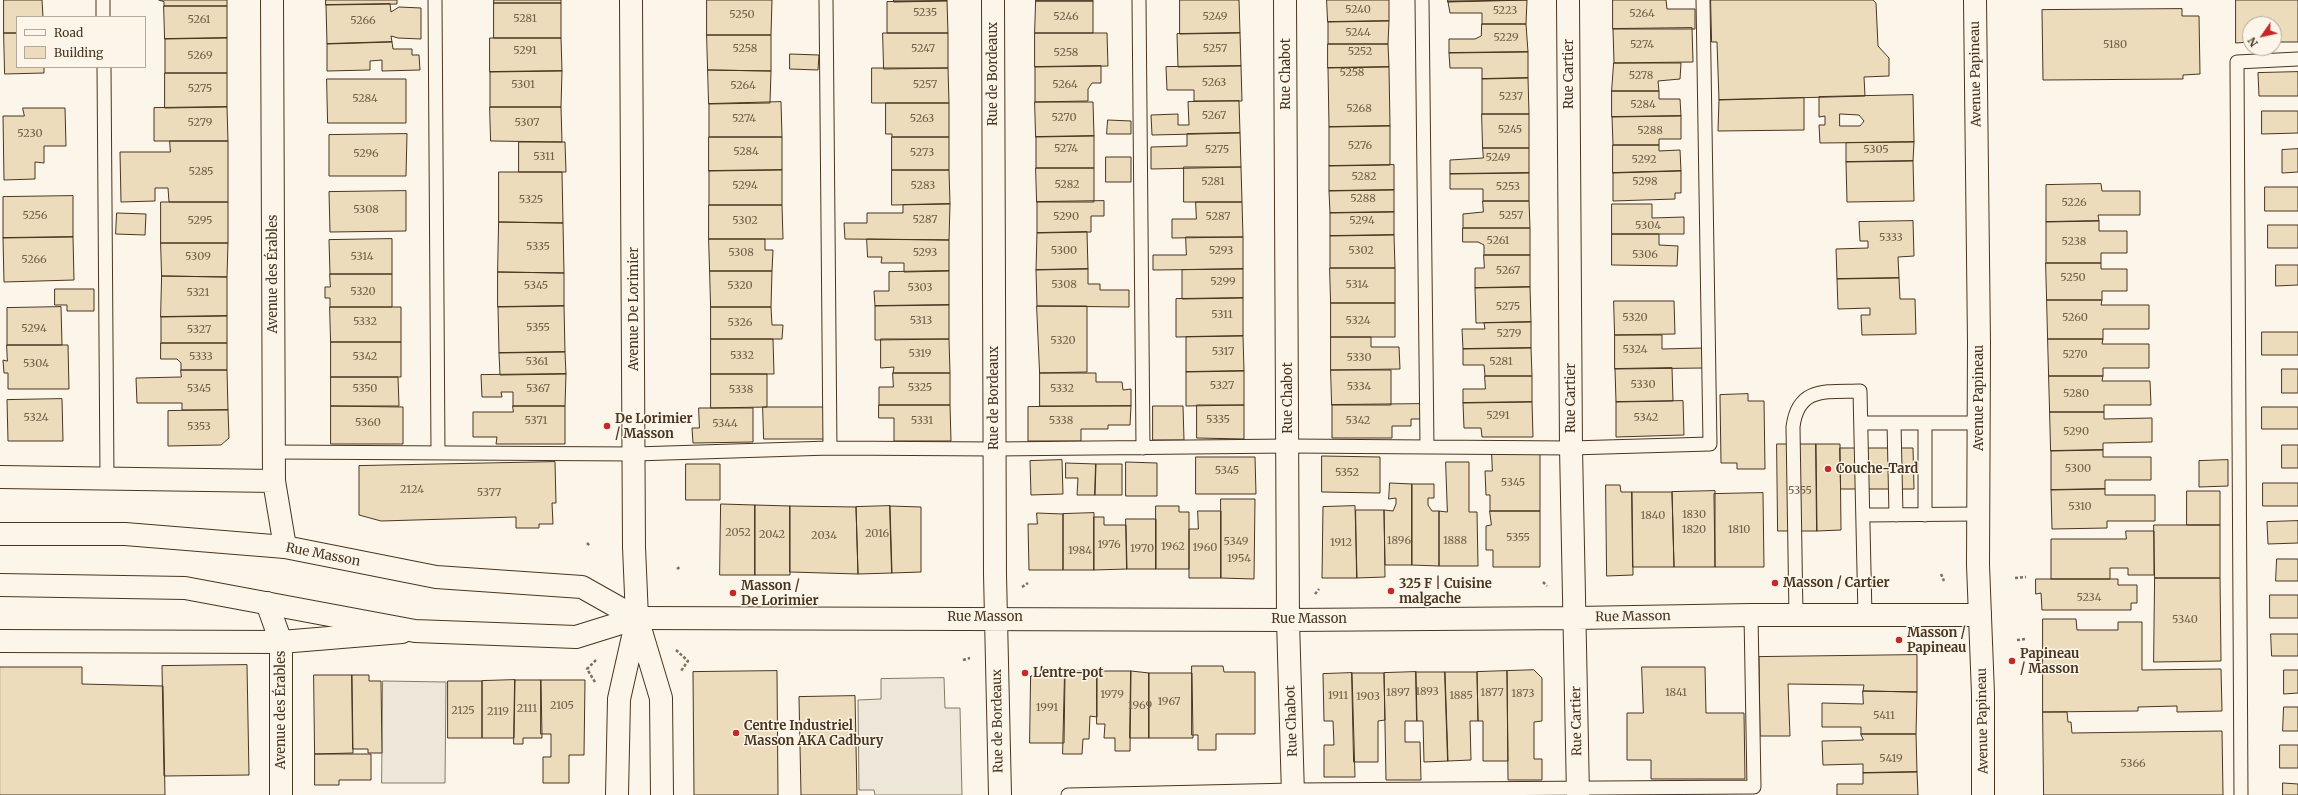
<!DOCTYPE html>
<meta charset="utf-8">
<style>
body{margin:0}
#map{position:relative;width:2298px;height:795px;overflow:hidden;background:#fbf6e9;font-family:Merriweather,serif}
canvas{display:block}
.legend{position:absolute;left:16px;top:16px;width:130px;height:52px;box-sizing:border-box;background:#fbf6e9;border:1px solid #b4a999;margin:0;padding:5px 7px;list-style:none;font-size:12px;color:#4a3520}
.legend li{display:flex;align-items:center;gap:8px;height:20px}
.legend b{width:20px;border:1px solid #b4a999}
.north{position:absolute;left:2242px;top:16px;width:40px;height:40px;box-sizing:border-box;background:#fbf6e9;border:1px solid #b4a999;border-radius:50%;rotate:236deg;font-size:11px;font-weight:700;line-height:16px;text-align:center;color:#4a3520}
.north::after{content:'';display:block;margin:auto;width:14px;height:18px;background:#c62828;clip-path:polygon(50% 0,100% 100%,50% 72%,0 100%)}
</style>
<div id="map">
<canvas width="2298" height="795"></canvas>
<ul class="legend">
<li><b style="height:5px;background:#fbf6e9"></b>Road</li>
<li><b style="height:11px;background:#ecdcbc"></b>Building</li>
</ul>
<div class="north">N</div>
</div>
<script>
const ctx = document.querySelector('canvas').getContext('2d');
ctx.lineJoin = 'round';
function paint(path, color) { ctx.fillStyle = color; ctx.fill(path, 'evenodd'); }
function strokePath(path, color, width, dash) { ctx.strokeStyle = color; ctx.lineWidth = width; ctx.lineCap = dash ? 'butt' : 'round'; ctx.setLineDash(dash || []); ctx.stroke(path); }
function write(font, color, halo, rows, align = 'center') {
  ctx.font = font + ' Merriweather,serif'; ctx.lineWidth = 3; ctx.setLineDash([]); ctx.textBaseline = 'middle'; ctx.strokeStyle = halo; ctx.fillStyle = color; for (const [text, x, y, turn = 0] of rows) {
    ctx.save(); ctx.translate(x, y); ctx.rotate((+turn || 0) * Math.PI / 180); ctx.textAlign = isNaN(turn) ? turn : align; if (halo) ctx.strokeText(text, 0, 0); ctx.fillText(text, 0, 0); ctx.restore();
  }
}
const parking = new Path2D(`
 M944 678 945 708H960L962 795H875L874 790H859L858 700 881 699V679Z
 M383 681 446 682 445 783H382Z`);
paint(parking, '#ede7d9');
strokePath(parking, '#887966', 1);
const building = new Path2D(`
 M4 0H42L43 17H17V33H4Z
 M159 0H227V6H164V2Z
 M326 0H397V4L326 5Z
 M494 0H561V3H494Z
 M707 0H772L771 35H707Z
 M894 0H947V1L894 2Z
 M1036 0H1093V1H1036Z
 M1180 0H1239L1240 33 1180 34Z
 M1327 0H1389V21L1328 22Z
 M1448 0H1527L1448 2Z
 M1527 0 1526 24H1482V13H1450L1448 2Z
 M1613 0H1666L1667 9H1695V29H1613Z
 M1711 0H1873L1876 3 1878 46 1889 58V76L1864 77 1865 96 1719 100 1717 42H1712Z
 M2236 0H2298V42H2274V24H2250V42L2236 43Z
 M947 1 948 33H887V2Z
 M1036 1H1093V33H1035Z
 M494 3H561V38H494Z
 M390 4 391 12 399 7 421 8V39L398 38 391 36 392 42 327 44 326 5Z
 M164 6H227V38L165 39Z
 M2182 9V16H2199L2200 74 2183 75V79L2043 80 2042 10Z
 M1389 21 1388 44H1328V22Z
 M1482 24H1526L1528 52 1449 53V39H1475L1481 36Z
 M1692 28 1693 62 1614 63 1613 29Z
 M4 33H17V67H44V73L5 74Z
 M883 33H948V68L884 69Z
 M1035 33H1107L1108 66 1035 67Z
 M1240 33 1241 66 1178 67 1177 34Z
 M707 35H771V71L708 70Z
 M227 38V73H165V39Z
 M490 38H561L562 71 490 72Z
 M392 42 393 49H412V55H419L420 70 382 71V60L370 61V70L327 71V44Z
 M1328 44H1388L1389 67 1328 68Z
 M1528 52V78L1482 79V68H1450L1449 53Z
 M790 54 819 55 818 70 790 69Z
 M1614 63H1681L1680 79 1658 81 1659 91H1612Z
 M1101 66V83H1092L1088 89V101L1035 102V67Z
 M1241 66 1242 101H1194V90H1167L1166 67Z
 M1389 67 1390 126 1329 127 1328 68Z
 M872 68H948L949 103H872Z
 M708 70 771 71 770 103 709 104Z
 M562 71 561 107H490V72Z
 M2298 72V96H2259L2258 73Z
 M165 73H227V107L165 108Z
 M1528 78 1529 114H1482V79Z
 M327 79H406V123H328Z
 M1612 91H1659V99H1680L1681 116 1612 117Z
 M1913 95 1914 142 1820 143 1819 125H1825V116L1819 117V97ZM1840 114 1859 115 1864 121 1860 126H1840Z
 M1804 98V130L1718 131 1719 100Z
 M1239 101 1240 133 1152 135 1151 115 1178 114V125H1189L1188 102Z
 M781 102 782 137H709V104Z
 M1035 102H1093L1094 136 1036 137Z
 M886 103H949V137H892V134H886Z
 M227 107 228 141H154V108Z
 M490 107H561L562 142 491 141Z
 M23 108H65L66 146H44V163L35 162V179L4 180 3 116H24Z
 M2262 111H2298V133L2262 134Z
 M1482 114H1529V148H1483Z
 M1681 116V139H1659V145H1613L1612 117Z
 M1108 120 1131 121V134H1107Z
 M1390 126V165L1329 166V127Z
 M1240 133 1241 167 1151 169V147L1187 146V134Z
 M407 134 406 176H329V135Z
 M1094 136V168H1036V137Z
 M709 137H782V170L709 171Z
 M892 137H949V170H892Z
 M170 141H228V202H169L168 188H155V201L121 202 120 152H170Z
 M519 142H565L566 172H519Z
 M1914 142 1913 161 1846 162V143Z
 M1613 145H1659V151L1680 150 1681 171 1613 173Z
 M1483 148H1529V173L1450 174V160L1483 158Z
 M2298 149V172L2282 173V150Z
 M1106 157H1131V182H1106Z
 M1913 161 1914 201 1847 202 1846 162Z
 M1394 165V190L1329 191V166Z
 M1184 167H1241L1242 202H1184Z
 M1036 168H1094V202H1037Z
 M782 170V205H709V171Z
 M892 170H949L950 204 892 205Z
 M1681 171V193H1675V199L1613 201V173Z
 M499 172H562L563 223 499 222Z
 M1529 173V201H1483V189H1450V174Z
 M2101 184 2102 191H2140V215H2098L2099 221 2046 222V185Z
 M2265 187H2298V211H2265Z
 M1394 190V212L1330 213 1329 191Z
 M406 191V231L330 232 329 192Z
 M73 196V237L3 238V197Z
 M1104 201V216H1091V232L1037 233V202Z
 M1483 201H1529L1530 228H1463V214L1483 212Z
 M161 202H228V243H161Z
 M1196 202H1242L1243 237 1172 238V219H1196Z
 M950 204 949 240 845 239 844 223H867V213H903V205Z
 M1612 204H1652V218L1684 217V234H1612Z
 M709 205H782L783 239H709Z
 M1394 212V235L1330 236V213Z
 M117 213 146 214 145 235 116 234Z
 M1913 221 1914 256 1898 257 1899 278 1837 279 1836 249 1868 248V241H1860L1859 222Z
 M2099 221V231H2127V253H2101V263H2046V222Z
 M499 222 563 223 564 273 498 272Z
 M2268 225H2298V248H2268Z
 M1463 228H1530V255H1484V245L1478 242H1463Z
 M1087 232 1088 269 1036 270 1037 233Z
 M1612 234H1659V245L1678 246 1677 266 1612 265Z
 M1394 235 1395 268H1330V236Z
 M73 237 74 280 4 282 3 238Z
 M1186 237H1243V269L1153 270V255H1186Z
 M392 239V274H330L329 240Z
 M709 239H765V250H773L772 271H710Z
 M867 239 949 240V271L904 272V263H881L882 257H868Z
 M161 243H228L227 277 162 276Z
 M1484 255H1530V287L1475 288V268H1484Z
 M2046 263H2101V269H2127V291H2102V300H2047Z
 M2276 265H2298V285L2276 286Z
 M1330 268H1395V303H1331Z
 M1088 269V284H1100V290H1129V307L1037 306 1036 270Z
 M1243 269V298L1182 299V270Z
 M710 271H772L771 307H711Z
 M949 271V305L875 306 874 291H889V272Z
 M498 272 564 273V306L498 307Z
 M330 274H392V307H330V298H325V287H330Z
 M162 276 227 277V316L161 317Z
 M1899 278 1900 299H1915L1916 334 1862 335 1861 315H1870V308L1838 309 1837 279Z
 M1530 287 1531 322 1476 323 1475 288Z
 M55 289H94V311H67V305H55Z
 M1243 298V336L1176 337V299Z
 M2047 300H2102L2101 305H2149V329H2103V339H2048Z
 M1614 301H1674L1675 334 1615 335Z
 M1331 303H1395V337H1331Z
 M949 305V339L875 340V306Z
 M564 306 565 352 499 353 498 307Z
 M1037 306H1087V372L1040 373Z
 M61 307 62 345H7V308Z
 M330 307H401V342H331Z
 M711 307H771L772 325H783L782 339H711Z
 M227 316V343H161V317Z
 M1531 322V348L1463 349 1462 329H1485L1484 323Z
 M2262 332H2298V355H2262Z
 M1615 335H1662V349L1704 348V368L1615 369Z
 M1243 336 1244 371 1186 372V337Z
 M1331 337H1371V347H1399L1400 369 1331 370Z
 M711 339H773L774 374H711Z
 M881 339H949L950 373H893L894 367 881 368Z
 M2048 339H2103L2102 344H2149V368H2103V376H2049Z
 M331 342H401V377H331Z
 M161 343H227V370H181V363L177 359H161Z
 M7 345H68L69 389H8V373H4L3 360 7 361Z
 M1531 348 1532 376H1485L1484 365H1463V349Z
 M565 352 566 374 500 375 499 353Z
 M1672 368 1673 401 1616 402 1615 369Z
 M2282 369H2298V393H2282Z
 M181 370H227L228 410H182V403H137L136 378 181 377Z
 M1331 370H1391V405H1332Z
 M1244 371V405L1186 406V372Z
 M893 373H950V405H879V387H893Z
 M1040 373H1096V382H1122L1123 390 1131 389V406H1040Z
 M566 374 565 406H513V392H501L502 397H482L481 375Z
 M711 374H767V407L711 408Z
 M1485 376H1532V402L1463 403V389H1485Z
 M2049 376H2103L2102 381H2150L2151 405H2104V412H2050Z
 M331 377H398L399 406H331Z
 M1748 394V401H1764L1765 469H1737V463H1721L1720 395Z
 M62 399 63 441H8L7 400Z
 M1683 401 1684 435 1616 437V402Z
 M1532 402 1533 437H1482L1481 428H1464L1463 403Z
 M1423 404V419H1411V426H1392V438H1332V405Z
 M879 405H950L951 441H894V418H879Z
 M1197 405H1244V439L1197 438Z
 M331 406 403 407V444H331Z
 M513 406H565V444H496L497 437H473V412H513Z
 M1131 406 1130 425H1108V429H1081V441H1028V407Z
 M1153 406H1183L1184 440H1153Z
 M763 407H825V439H764Z
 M2262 407H2298V429H2262Z
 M699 408H753V442L693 443 692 428H699Z
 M228 410 229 438 221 445 168 446V411Z
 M2050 412H2104V419L2152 418V442L2103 443V450L2051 451Z
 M1777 444H1816L1817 531H1778Z
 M1816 444H1840L1841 530 1817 531Z
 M2282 445H2298V468H2282Z
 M1840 448H1913L1914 489H1841Z
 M2103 450V457H2151V480H2105V489L2051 490V451Z
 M1492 454H1540V511H1490V495H1486L1485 471H1492Z
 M1322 456 1380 457V493L1322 492Z
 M1196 457H1255L1256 494H1196Z
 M1062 460 1063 494 1031 495 1030 461Z
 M2228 460V486L2199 487V461Z
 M555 462 556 503H552L553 524H539V528H516V517L381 521 359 515V466Z
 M1126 462 1157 463V496H1126Z
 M1446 462H1469V512H1477L1478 566H1439V511L1447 512Z
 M1066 463 1096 464 1095 495H1077L1078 478H1066Z
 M686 464H720V500H686Z
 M1096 464H1122V495H1095Z
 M1390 483 1412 484V565H1385L1384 510 1393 511 1396 504V498L1389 499Z
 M2263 483H2298V506H2263Z
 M1412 484H1434V498H1428V505L1432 511H1439V566L1412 565Z
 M1606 485H1620L1621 492H1632L1633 575 1607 576Z
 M2105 489V495H2155V521H2107V528L2052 529 2051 490Z
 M1715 491V567H1674L1672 492Z
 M2187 491H2220V525H2187Z
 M1632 492H1672L1674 567H1633Z
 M1763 493 1764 567H1715L1714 494Z
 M1221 499H1255L1254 579 1221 578Z
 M721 504 755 505V575H720Z
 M755 505 790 506V575H755Z
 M790 506 856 507 858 574 790 572Z
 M890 506 892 573 858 574 856 507Z
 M890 506 921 507V572L892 573Z
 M1156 506H1179V512H1189V569H1156Z
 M1355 506 1357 578H1322L1323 507Z
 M1356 510H1384L1385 577 1357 578Z
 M1198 511H1221V578H1189V529H1198Z
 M1490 511H1540V567H1493V550H1486V526L1491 525Z
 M1037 513 1063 514V570H1029L1028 524H1037Z
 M1094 513V570H1063V514Z
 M1094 517H1104V525H1126L1127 569 1094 570Z
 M1126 519H1156V569H1127Z
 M2298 521V543L2268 544 2267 522Z
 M2154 525H2220V578H2155Z
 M2126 531H2154V575H2128V568H2110V579H2051V539H2126Z
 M2277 559H2298V581H2276Z
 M2155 578H2220L2221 661 2154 662Z
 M2036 579H2118V585H2137V603H2131V610H2042L2041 593 2036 594Z
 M2270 595H2298V618H2270Z
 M2043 619H2076L2077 630H2118V622H2142V670L2221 669 2222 711 2177 712V706L2138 707V711L2043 712Z
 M2271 634H2298V656H2272Z
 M1917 655V692L1863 691 1864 685 1788 684 1790 736H1760L1759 657Z
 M247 665 249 775 164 776 162 666Z
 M1192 666H1223L1224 672H1255V734H1216V750H1198V735H1192Z
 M0 667H82V684L163 686 165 795H0Z
 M1642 667H1705L1706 713H1744L1745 779H1651V760H1627V713H1643Z
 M1534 670 1542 678V721L1534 722V759H1542V780H1508L1507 671Z
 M2284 670H2298V693L2284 694Z
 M777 671 778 795H694L693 672Z
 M1065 671H1097V717L1090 716 1089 739H1083L1082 754H1063Z
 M1097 671H1131L1130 751H1115V738H1104L1105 724H1097Z
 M1131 671 1149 673V738H1130Z
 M1507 671 1508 761H1483V721H1478L1477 672Z
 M1416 672 1417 721H1405V742H1420L1421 780H1386L1384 673Z
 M1416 672H1445L1448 761 1424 762 1423 721H1417Z
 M1445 672H1477L1478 721H1470L1471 760 1448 761Z
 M1149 673H1192L1193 738H1149Z
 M1352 673 1355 777H1324V745H1334L1333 721H1324L1323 674Z
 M1352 673H1384L1385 720 1378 721V762H1354Z
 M314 675H352L353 753 315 754Z
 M352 675H369V681H381L382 753H368V749H353Z
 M1031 676H1065L1064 743H1030Z
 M515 680 514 738H482V681Z
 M515 680H541L542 738H523V744H514Z
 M541 680H585L584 755H569V783H543V757H551V734H541Z
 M448 681H482V738H448Z
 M1863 691 1917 692 1916 734H1861V727H1822V703L1863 704Z
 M855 696 857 795H801L799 697Z
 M2284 707H2298V731H2283Z
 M2043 712H2067L2068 722H2071L2072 733 2222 731 2223 795H2044Z
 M1861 734H1916L1917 772 1863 773V764L1823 765 1822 741 1863 740Z
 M2280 745H2298V768H2280Z
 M315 754H371V780H339V785H315Z
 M1917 772 1918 795H1837V784H1863V773Z
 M2283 783 2298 784V795H2283Z`);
paint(building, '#ecdcbc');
strokePath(building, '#4a3520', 1);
const service = new Path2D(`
 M103 0V17
 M435 0 438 452
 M826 0 830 448
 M1139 0 1143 448
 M1422 0 1427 447
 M104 67 107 478
 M1861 423H1979
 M1894 423 1896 515
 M1925 423V515
 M273 452 635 454 830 448 995 449 1289 446 1571 448 1710 444 1703 0
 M1863 515 1978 514
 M1796 616 1793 427C1798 386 1827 392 1860 391L1865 616
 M1068 795 1293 790 1754 787 1751 615
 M2241 795 2237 62 2298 59`);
const minor = new Path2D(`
 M272 0 274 481 285 547
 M993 0 995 574 1000 795
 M1285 0 1288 620 1293 795
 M1568 0 1571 448 1578 795
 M0 477 274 481
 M267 603 281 642V795
 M637 618 1288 620 1576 618 1751 615H1980
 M0 641 281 642 402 632`);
const tertiary = new Path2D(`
 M0 534H125L285 547 436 577 582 587 637 618
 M0 585 185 588 415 631 576 637 637 618`);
const secondary = new Path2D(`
 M631 0 634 547 637 618 661 698 662 795
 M1975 0 1979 343 1978 565 1983 694V795
 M617 795 619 699 637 619`);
strokePath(service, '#4a3520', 15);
strokePath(minor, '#4a3520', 24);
strokePath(tertiary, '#4a3520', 24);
strokePath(secondary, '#4a3520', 24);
strokePath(new Path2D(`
 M587 543 590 546
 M677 569 681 566
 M1941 574 1944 581
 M2015 578 2026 577
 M1543 582 1547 586
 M1022 587 1028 583
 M1315 594 1319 589
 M2017 640 2026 639
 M676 650 688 661 681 671
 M1942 651 1946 648
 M963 660 970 658
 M595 682 587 669 596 660`), '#7f6f5c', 2.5, [3, 2]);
strokePath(service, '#fbf6e9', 13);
strokePath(minor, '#fbf6e9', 22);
strokePath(tertiary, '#fbf6e9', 22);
strokePath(secondary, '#fbf6e9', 22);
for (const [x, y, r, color] of [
 [607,426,4,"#c62828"],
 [1828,469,4,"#c62828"],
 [1775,583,4,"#c62828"],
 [1391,591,4,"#c62828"],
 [733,593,4,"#c62828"],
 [1899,640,4,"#c62828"],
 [2012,661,4,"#c62828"],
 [1025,673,4,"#c62828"],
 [736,733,4,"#c62828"]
]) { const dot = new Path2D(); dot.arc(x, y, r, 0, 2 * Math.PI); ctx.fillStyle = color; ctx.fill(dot); strokePath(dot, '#fbf6e9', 1.5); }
write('11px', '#725f47', null, [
 ["5240",1358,10],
 ["5223",1505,11],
 ["5235",925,13],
 ["5264",1642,14],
 ["5250",742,15],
 ["5246",1066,17],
 ["5249",1215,17],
 ["5281",525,19],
 ["5261",199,20],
 ["5266",363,21],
 ["5244",1358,33],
 ["5229",1506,38],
 ["5274",1642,45],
 ["5180",2115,45],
 ["5258",745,49],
 ["5247",923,49],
 ["5257",1215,49],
 ["5291",525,51],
 ["5252",1360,52],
 ["5258",1066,53],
 ["5269",200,56],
 ["5258",1352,73],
 ["5278",1641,76],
 ["5263",1214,83],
 ["5301",523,85],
 ["5257",925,85],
 ["5264",1065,85],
 ["5264",743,86],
 ["5275",200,89],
 ["5237",1511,97],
 ["5284",365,99],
 ["5284",1643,105],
 ["5268",1359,109],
 ["5267",1214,116],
 ["5270",1064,118],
 ["5274",744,119],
 ["5263",922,119],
 ["5279",200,123],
 ["5307",527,123],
 ["5245",1510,130],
 ["5288",1650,131],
 ["5230",30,134],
 ["5276",1360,146],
 ["5274",1066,149],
 ["5275",1217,150],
 ["5305",1876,150],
 ["5284",746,152],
 ["5273",922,153],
 ["5296",366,154],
 ["5311",544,157],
 ["5249",1498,158],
 ["5292",1644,160],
 ["5285",201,172],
 ["5282",1364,177],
 ["5281",1213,182],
 ["5298",1645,182],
 ["5282",1067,185],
 ["5294",745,186],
 ["5283",923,186],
 ["5253",1508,187],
 ["5288",1363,199],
 ["5325",531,200],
 ["5226",2074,203],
 ["5308",366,210],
 ["5256",35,216],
 ["5257",1511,216],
 ["5290",1066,217],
 ["5287",1218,217],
 ["5287",925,220],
 ["5295",200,221],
 ["5302",745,221],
 ["5294",1362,221],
 ["5304",1648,226],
 ["5333",1891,238],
 ["5261",1498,241],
 ["5238",2074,242],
 ["5335",538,247],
 ["5300",1064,251],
 ["5293",1221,251],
 ["5302",1361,251],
 ["5308",741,253],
 ["5293",925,253],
 ["5306",1645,255],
 ["5309",198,257],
 ["5314",362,257],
 ["5266",34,260],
 ["5267",1508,271],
 ["5250",2073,278],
 ["5299",1223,282],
 ["5308",1064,285],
 ["5314",1357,285],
 ["5345",536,286],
 ["5320",740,286],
 ["5303",920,288],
 ["5320",363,292],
 ["5321",198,293],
 ["5275",1508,307],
 ["5311",1222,315],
 ["5320",1635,318],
 ["5260",2075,318],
 ["5313",921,321],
 ["5324",1358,321],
 ["5332",365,322],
 ["5326",740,323],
 ["5355",538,328],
 ["5294",34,329],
 ["5327",199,330],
 ["5279",1509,334],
 ["5320",1063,341],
 ["5324",1635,350],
 ["5317",1223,352],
 ["5319",920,354],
 ["5270",2075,355],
 ["5332",742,356],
 ["5333",201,357],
 ["5342",365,357],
 ["5330",1359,358],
 ["5361",537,362],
 ["5281",1501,362],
 ["5304",36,364],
 ["5330",1643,385],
 ["5327",1222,386],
 ["5334",1359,387],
 ["5325",920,388],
 ["5345",199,389],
 ["5350",365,389],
 ["5367",538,389],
 ["5332",1062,389],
 ["5338",741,390],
 ["5280",2076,394],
 ["5291",1498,416],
 ["5324",36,418],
 ["5342",1646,418],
 ["5335",1218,420],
 ["5371",536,421],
 ["5331",922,421],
 ["5338",1061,421],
 ["5342",1358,421],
 ["5360",368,423],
 ["5344",725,424],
 ["5353",199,427],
 ["5290",2076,432],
 ["5300",2078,469],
 ["5345",1227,471],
 ["5352",1347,473],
 ["5345",1513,483],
 ["2124",412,490],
 ["5355",1800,491],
 ["5377",489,493],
 ["5310",2080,507],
 ["1830",1694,515],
 ["1840",1653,516],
 ["1820",1694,530],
 ["1810",1739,530],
 ["2052",738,533],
 ["2016",877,534],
 ["2042",772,535],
 ["2034",824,536],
 ["5355",1518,538],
 ["1896",1399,541],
 ["1888",1455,541],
 ["5349",1236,542],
 ["1912",1341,543],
 ["1976",1109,545],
 ["1962",1173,547],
 ["1960",1205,548],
 ["1970",1142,549],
 ["1984",1080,551],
 ["1954",1239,559],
 ["5234",2089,598],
 ["5340",2185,620],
 ["1893",1427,692],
 ["1897",1398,693],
 ["1877",1492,693],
 ["1841",1676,693],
 ["1873",1523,694],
 ["1979",1112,695],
 ["1911",1338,696],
 ["1885",1461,696],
 ["1903",1368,697],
 ["1967",1169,702],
 ["2105",562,706],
 ["1969",1140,706],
 ["1991",1047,708],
 ["2111",527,709],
 ["2125",463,711],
 ["2119",498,712],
 ["5411",1884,716],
 ["5419",1891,759],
 ["5366",2133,764]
]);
write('13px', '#4a3520', '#fbf6e9', [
 ["Rue de Bordeaux",993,74,-90],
 ["Rue Chabot",1286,74,-90],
 ["Rue Cartier",1569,74,-90],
 ["Avenue Papineau",1976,74,-91],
 ["Avenue des Érables",273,274,-90],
 ["Avenue De Lorimier",634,309,-90],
 ["Rue de Bordeaux",994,398,-90],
 ["Rue Chabot",1288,398,-90],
 ["Rue Cartier",1571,398,-90],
 ["Avenue Papineau",1979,398,-90],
 ["Rue Masson",323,555,11],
 ["Rue Masson",985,617],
 ["Rue Masson",1633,617,-1],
 ["Rue Masson",1309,619],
 ["Avenue des Érables",281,710,-90],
 ["Rue de Bordeaux",998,721,-91],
 ["Rue Chabot",1292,721,-92],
 ["Rue Cartier",1577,721,-91],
 ["Avenue Papineau",1983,721,-91]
]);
write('bold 13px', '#4a3520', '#fbf6e9', [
 ["De Lorimier",615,419],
 ["/ Masson",615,434],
 ["Couche-Tard",1836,469],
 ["Masson / Cartier",1783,583],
 ["325 F | Cuisine",1399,584],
 ["malgache",1399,599],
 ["Masson /",741,586],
 ["De Lorimier",741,601],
 ["Masson /",1907,633],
 ["Papineau",1907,648],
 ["Papineau",2020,654],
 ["/ Masson",2020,669],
 ["L'entre-pot",1033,673],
 ["Centre Industriel",744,726],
 ["Masson AKA Cadbury",744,741]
], 'left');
</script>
